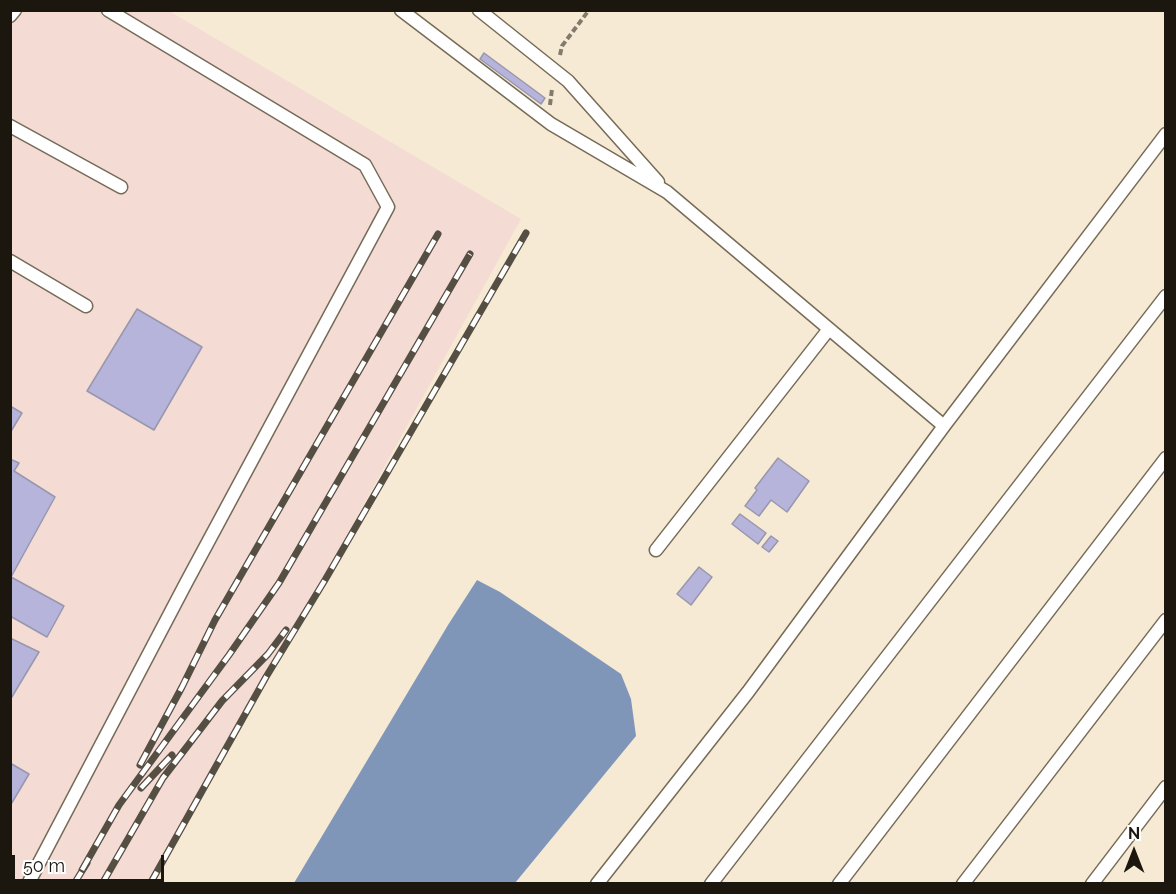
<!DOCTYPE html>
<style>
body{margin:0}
#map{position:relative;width:1176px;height:894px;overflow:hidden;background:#f6ead4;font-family:Raleway,sans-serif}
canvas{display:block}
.frame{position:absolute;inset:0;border:12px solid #1b170f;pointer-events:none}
.north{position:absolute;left:1104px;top:822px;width:60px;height:60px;-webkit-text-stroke:4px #fff;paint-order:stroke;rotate:0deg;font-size:16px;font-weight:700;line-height:24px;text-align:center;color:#1b170f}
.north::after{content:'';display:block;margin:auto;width:21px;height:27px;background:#1b170f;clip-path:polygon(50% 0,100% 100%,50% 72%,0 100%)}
.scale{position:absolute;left:12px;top:855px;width:152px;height:27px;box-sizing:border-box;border:3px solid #1b170f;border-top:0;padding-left:8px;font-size:18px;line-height:21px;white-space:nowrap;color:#1b170f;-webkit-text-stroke:4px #fff;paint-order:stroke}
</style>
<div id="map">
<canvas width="1176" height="894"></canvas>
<div class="frame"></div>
<div class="north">N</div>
<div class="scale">50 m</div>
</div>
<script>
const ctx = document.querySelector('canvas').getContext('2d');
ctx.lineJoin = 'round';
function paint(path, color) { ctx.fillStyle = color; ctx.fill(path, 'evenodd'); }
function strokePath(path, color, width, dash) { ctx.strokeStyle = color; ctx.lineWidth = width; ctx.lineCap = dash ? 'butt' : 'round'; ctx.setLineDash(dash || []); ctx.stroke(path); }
paint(new Path2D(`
 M10 11H169L521 219 155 883H11Z`), '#f4dbd4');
paint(new Path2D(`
 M477 580 500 592 621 674 631 699 636 736 515 883H294L448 625Z`), '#8096b8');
const building = new Path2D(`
 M484 53 545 98 541 104 480 59Z
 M137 309 202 347 154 430 87 391Z
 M10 406 22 413 10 433Z
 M778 458 809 481 787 512 771 500 759 516 745 506 757 490 755 488Z
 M10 459 19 463 14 471 55 497 11 577 64 606 47 637 10 616Z
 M740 514 766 533 758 544 732 524Z
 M771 536 778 541 769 552 762 547Z
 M699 567 712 577 691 605 677 594Z
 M10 638 39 652 10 700Z
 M10 763 29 774 10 806Z`);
paint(building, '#b6b4db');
strokePath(building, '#9897ad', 1.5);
const lane = new Path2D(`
 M401 10 551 124 667 192 944 426
 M479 10 568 81 658 182
 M10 16 15 10
 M10 126 121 187
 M10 261 86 306
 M656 550 829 329
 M28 884 186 583 388 207 365 165 108 10
 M597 884 748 692 944 426 1166 134
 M711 884 1166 296
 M839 884 1166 458
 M963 884 1166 620
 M1092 884 1166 787`);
strokePath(lane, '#756b57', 15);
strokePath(new Path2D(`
 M560 55 562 46 589 10
 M550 105 552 89`), '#827b6c', 4, [6, 3]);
strokePath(lane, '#fff', 12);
const rail = new Path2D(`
 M140 765 182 687 215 620 438 234
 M141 788 172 755
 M82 870 119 805 229 655 279 583 470 254
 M74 884 87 863
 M102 884 163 778 222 701 268 654 286 630
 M150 884 266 677 325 580 526 233`);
strokePath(rail, '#554f43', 7);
strokePath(rail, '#fff', 4.5, [14]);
</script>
